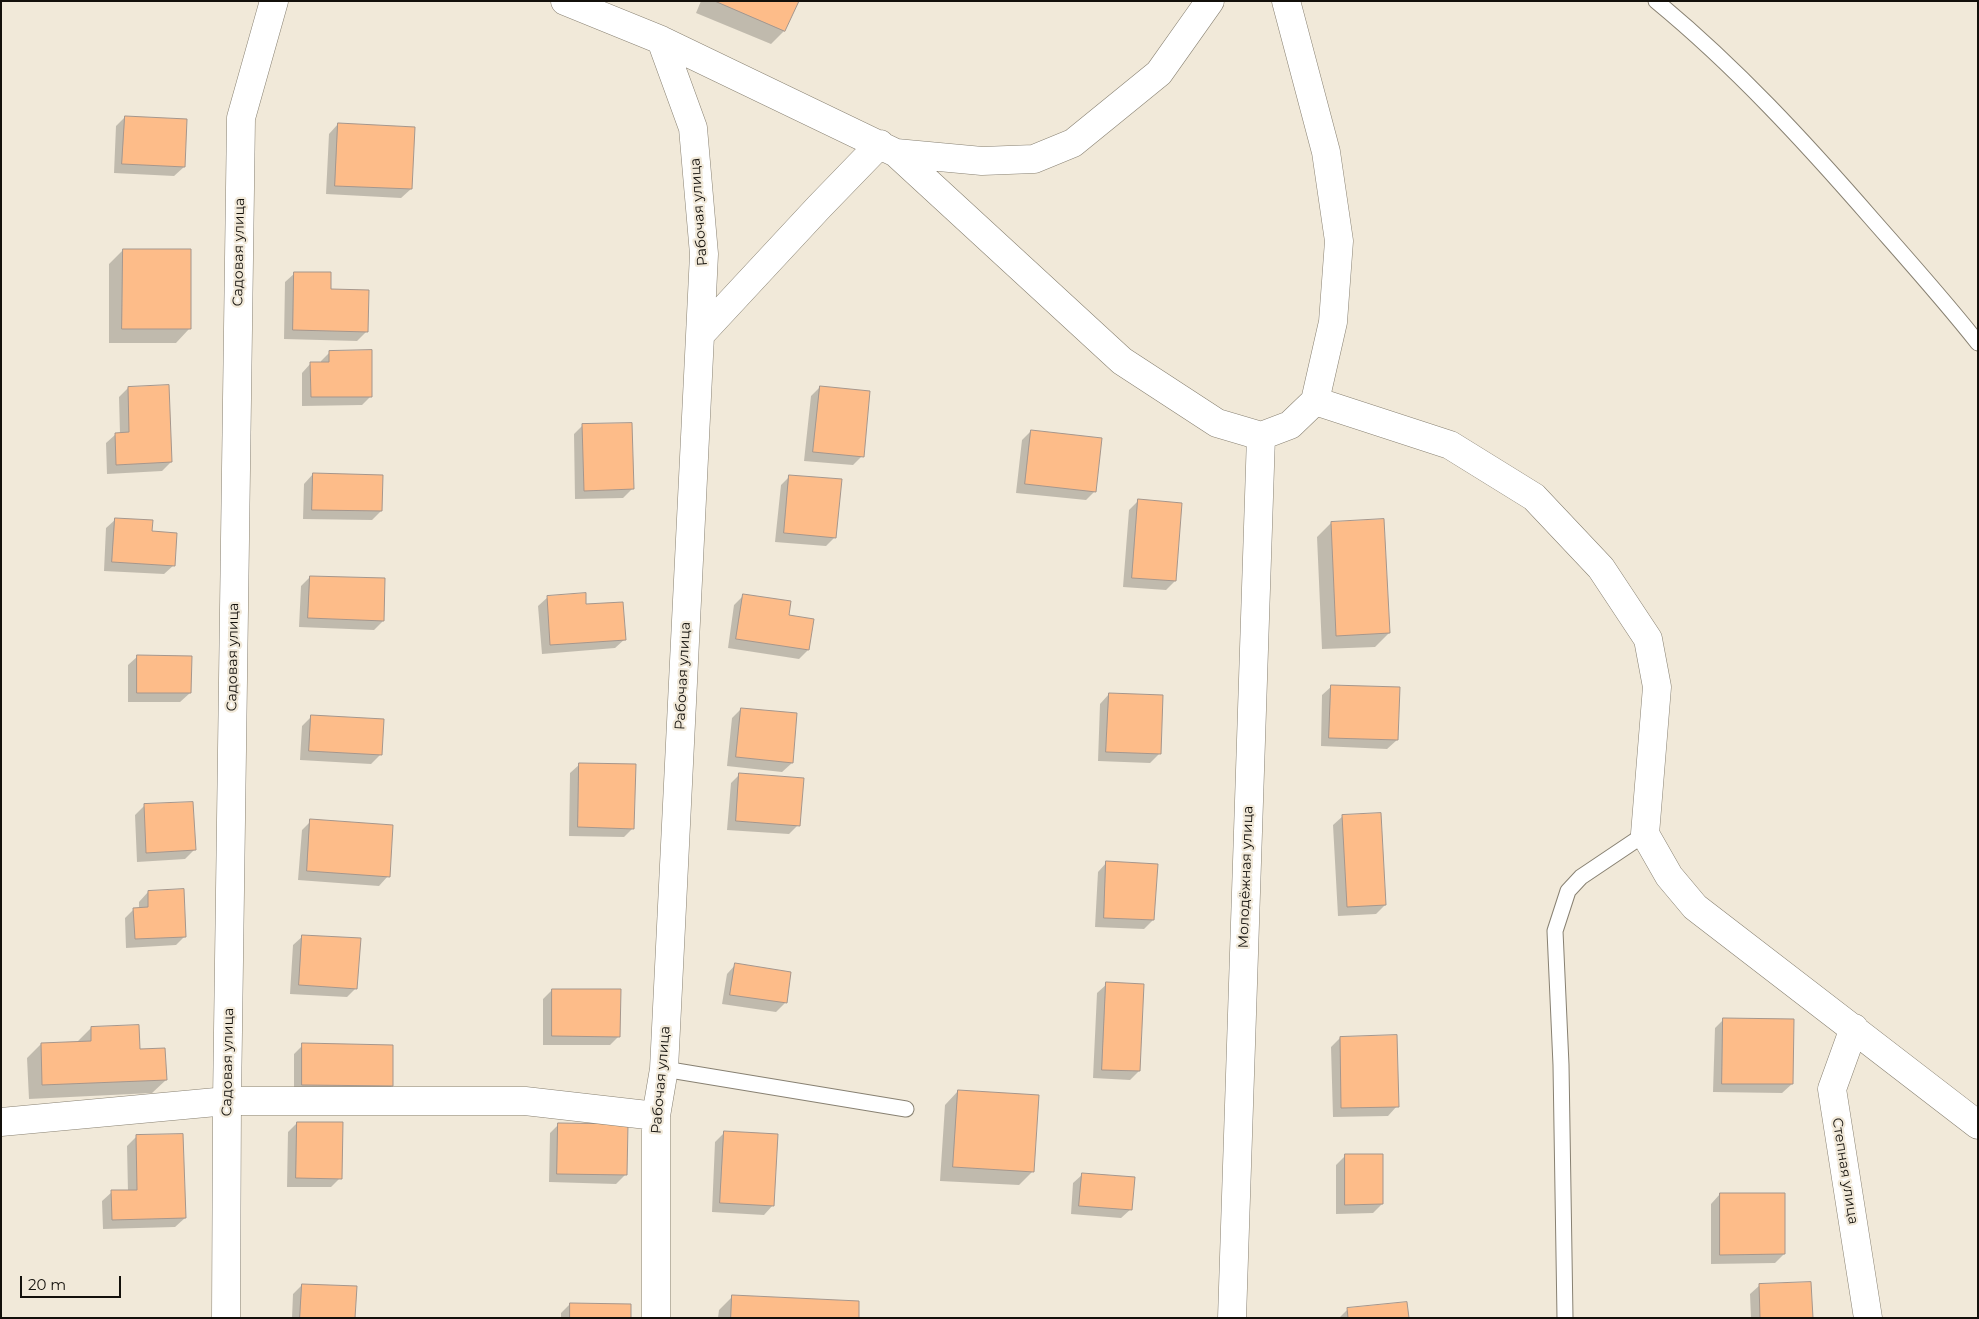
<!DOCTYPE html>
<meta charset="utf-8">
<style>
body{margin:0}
#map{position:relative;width:1979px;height:1319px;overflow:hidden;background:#f1e9d9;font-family:Montserrat,sans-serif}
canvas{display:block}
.frame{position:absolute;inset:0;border:2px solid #13100b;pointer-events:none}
.scale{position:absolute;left:20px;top:1276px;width:101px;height:22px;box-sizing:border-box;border:2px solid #13100b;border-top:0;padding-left:6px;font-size:15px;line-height:18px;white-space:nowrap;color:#13100b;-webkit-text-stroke:4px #f1e9d9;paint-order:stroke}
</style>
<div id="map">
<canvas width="1979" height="1319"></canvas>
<div class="frame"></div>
<div class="scale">20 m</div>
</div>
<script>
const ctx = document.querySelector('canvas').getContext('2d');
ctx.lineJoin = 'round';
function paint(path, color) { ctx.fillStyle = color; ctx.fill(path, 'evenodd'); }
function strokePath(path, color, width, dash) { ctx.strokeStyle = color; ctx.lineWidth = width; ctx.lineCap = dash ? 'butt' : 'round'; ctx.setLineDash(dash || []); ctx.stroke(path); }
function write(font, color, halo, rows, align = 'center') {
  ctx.font = font + ' Montserrat,sans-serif'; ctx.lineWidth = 4.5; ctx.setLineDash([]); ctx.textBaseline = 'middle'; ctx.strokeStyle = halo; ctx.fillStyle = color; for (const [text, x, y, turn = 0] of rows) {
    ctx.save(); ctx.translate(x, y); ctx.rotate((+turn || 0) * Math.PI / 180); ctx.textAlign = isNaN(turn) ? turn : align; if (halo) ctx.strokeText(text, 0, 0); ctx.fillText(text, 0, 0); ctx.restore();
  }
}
paint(new Path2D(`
 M701 1H797L784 31 771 44 696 13Z
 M125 117 184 167 174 176 114 173 116 126Z
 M338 124 411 189 401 198 326 194 329 134Z
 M123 250 189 329 176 343H109V264Z
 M295 273 329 291 367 331 357 341 284 339 285 282Z
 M330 352 371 396 362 405 302 406V373L311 363 321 364V361Z
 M820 387 862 456 853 465 804 461 811 396Z
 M128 388 171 462 162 471 107 474 106 443 116 434H120L119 397Z
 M583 425 632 489 623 498 575 499 574 434Z
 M1031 431 1095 491 1086 500 1016 493 1022 440Z
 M313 474 381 511 372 520 303 519 304 484Z
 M790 476 835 537 826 546 775 542 781 485Z
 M1139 500 1175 581 1166 590 1123 587 1129 510Z
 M116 519 151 532 174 565 164 574 104 571 106 528Z
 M1331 523 1389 633 1375 647 1322 649 1317 537Z
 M310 577 383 621 374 630 299 627 301 586Z
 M743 596 787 616 808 650 799 659 728 648 734 605Z
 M548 597 585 606 625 639 615 648 542 654 538 606Z
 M138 656 190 693 180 702H128V665Z
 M1332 686 1397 740 1387 749 1321 746 1322 695Z
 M1109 694 1159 754 1150 763 1098 761 1100 704Z
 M741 709 792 763 782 772 727 766 732 718Z
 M311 717 381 754 371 764 300 760 302 726Z
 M580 764 633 828 624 837 569 836 570 773Z
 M740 774 798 825 789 834 727 830 731 783Z
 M144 806 194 850 185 859 137 862 135 815Z
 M1343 816 1385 905 1376 914 1338 916 1333 825Z
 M311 821 388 876 379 886 298 880 302 830Z
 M1107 862 1153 920 1144 929 1095 927 1098 872Z
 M148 892 185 936 176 945 126 948 125 918 134 909H139V902Z
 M303 936 356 988 347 997 290 994 293 945Z
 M736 964 790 973 785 1003 776 1012 722 1004 727 974Z
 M1107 984 1139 1071 1130 1080 1093 1078 1097 993Z
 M552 990 619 1036 610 1045H543V999Z
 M1724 1019 1792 1084 1782 1093 1713 1092 1715 1028Z
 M91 1028 139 1050 166 1080 152 1093 29 1099 27 1058 41 1044 77 1042Z
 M1340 1038 1397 1106 1388 1116 1333 1117 1331 1047Z
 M303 1045 392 1086 382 1095 294 1094V1054Z
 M958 1091 1033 1171 1019 1185 940 1181 945 1105Z
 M297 1123 340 1178 331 1187H287L288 1132Z
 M559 1124 625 1175 616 1184 549 1182 550 1133Z
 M724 1133 773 1205 764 1215 712 1212 715 1142Z
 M137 1136 185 1218 175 1227 103 1229 102 1201 112 1192H128L127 1146Z
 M1345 1156 1382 1204 1373 1213 1336 1214V1165Z
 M1083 1174 1131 1209 1121 1218 1071 1214 1073 1183Z
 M1720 1194 1784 1254 1775 1263 1711 1264V1204Z
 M302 1285 354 1318H292L293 1294Z
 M1760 1285 1812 1318H1751L1750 1294Z
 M733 1296 857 1318H718L719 1310Z
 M570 1304 630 1318H561V1313Z
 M1348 1309 1407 1318H1339Z`), '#0003');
const building = new Path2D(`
 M715 1H799L785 31Z
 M125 116 187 119 185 167 122 164Z
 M338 123 415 127 412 189 335 186Z
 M123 249H191V329H122Z
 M294 272H331V289L369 290 368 332 293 330Z
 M372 350V397H311L310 362H329V351Z
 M169 385 172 462 116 465 115 433 129 432 128 387Z
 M820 386 870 391 864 457 813 452Z
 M632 423 634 489 584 491 582 424Z
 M1031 430 1102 438 1096 492 1025 484Z
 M313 473 383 475 382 511 312 510Z
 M789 475 842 479 836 538 784 533Z
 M1138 499 1182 503 1176 581 1132 578Z
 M115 518 153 520 152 531 177 533 175 566 112 562Z
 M1384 519 1390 633 1336 636 1331 522Z
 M310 576 385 578 384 621 308 618Z
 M586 593V604L623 602 626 640 550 645 547 596Z
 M743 594 791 601 789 615 814 619 809 650 736 639Z
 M137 655 192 656 191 693H137Z
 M1331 685 1400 687 1398 740 1329 738Z
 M1109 693 1163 695 1161 754 1106 752Z
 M741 708 797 713 793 763 736 757Z
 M311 715 384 719 382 755 309 751Z
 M579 763 636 764 634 829 578 827Z
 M739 773 804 778 800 826 736 821Z
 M193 802 196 850 146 853 144 804Z
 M1381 813 1386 905 1347 907 1342 815Z
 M310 819 393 825 390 877 307 871Z
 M1106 861 1158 864 1154 920 1104 918Z
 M184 889 186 937 135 939 133 908 148 907V891Z
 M302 935 361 938 357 989 299 985Z
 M735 963 791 972 787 1003 730 995Z
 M1106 982 1144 984 1140 1071 1102 1070Z
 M552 989H621L620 1037 552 1036Z
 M1723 1018 1794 1019 1793 1084H1722Z
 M139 1025 140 1049 165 1048 167 1080 42 1085 41 1043 91 1041V1027Z
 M1397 1035 1399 1107 1341 1108 1340 1037Z
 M302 1043 393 1045V1086L302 1085Z
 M958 1090 1039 1095 1034 1172 953 1167Z
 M297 1122H343L342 1179 296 1178Z
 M558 1123 628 1124 627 1175 557 1174Z
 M724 1131 778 1134 774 1206 720 1203Z
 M183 1134 186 1218 112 1220 111 1190H137L136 1135Z
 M1345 1154H1383V1204L1345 1205Z
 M1082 1173 1135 1177 1132 1210 1079 1206Z
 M1720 1193H1785V1254L1720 1255Z
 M1811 1282 1813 1318H1760L1759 1284Z
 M302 1284 357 1286 355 1318H300Z
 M732 1295 859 1301V1318H731Z
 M1407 1302 1409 1318H1348L1347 1308Z
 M570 1303 631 1304V1318H570Z`);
paint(building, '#fdbc89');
strokePath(building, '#a5968c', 1);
const lane = new Path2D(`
 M1656 1C1735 66 1805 142 1872 219 1908 260 1944 300 1978 343
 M664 1069 906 1109
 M1565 1318 1561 1065 1555 931 1568 891 1581 877 1645 834`);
const street = new Path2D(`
 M565 1 661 40 896 153 1122 361 1217 423 1261 436 1290 425 1315 401 1450 445 1534 497 1601 568 1648 639 1657 687 1645 834 1669 876 1695 907 1978 1125
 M1286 1 1326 152 1339 241 1333 322 1315 401
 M896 153 982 161 1034 159 1073 143 1159 73 1210 1
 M700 335 819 207 880 144
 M1854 1028 1832 1089 1868 1318
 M1 1122 227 1101H525L656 1116
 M226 1318 227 1101 241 118 274 1
 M656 1318V1116L664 1069 704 254 693 128 661 40
 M1232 1318 1261 436`);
strokePath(lane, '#888172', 17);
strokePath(street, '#888172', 29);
strokePath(lane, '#fff', 15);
strokePath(street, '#fff', 28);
write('14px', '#13100b', '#f1e9d9', [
 ["Рабочая улица",699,212,-94],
 ["Садовая улица",239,252,-89],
 ["Садовая улица",233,657,-89],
 ["Рабочая улица",683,676,-87],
 ["Молодёжная улица",1246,877,-88],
 ["Садовая улица",228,1062,-89],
 ["Рабочая улица",661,1080,-85],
 ["Степная улица",1845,1171,81]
]);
</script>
